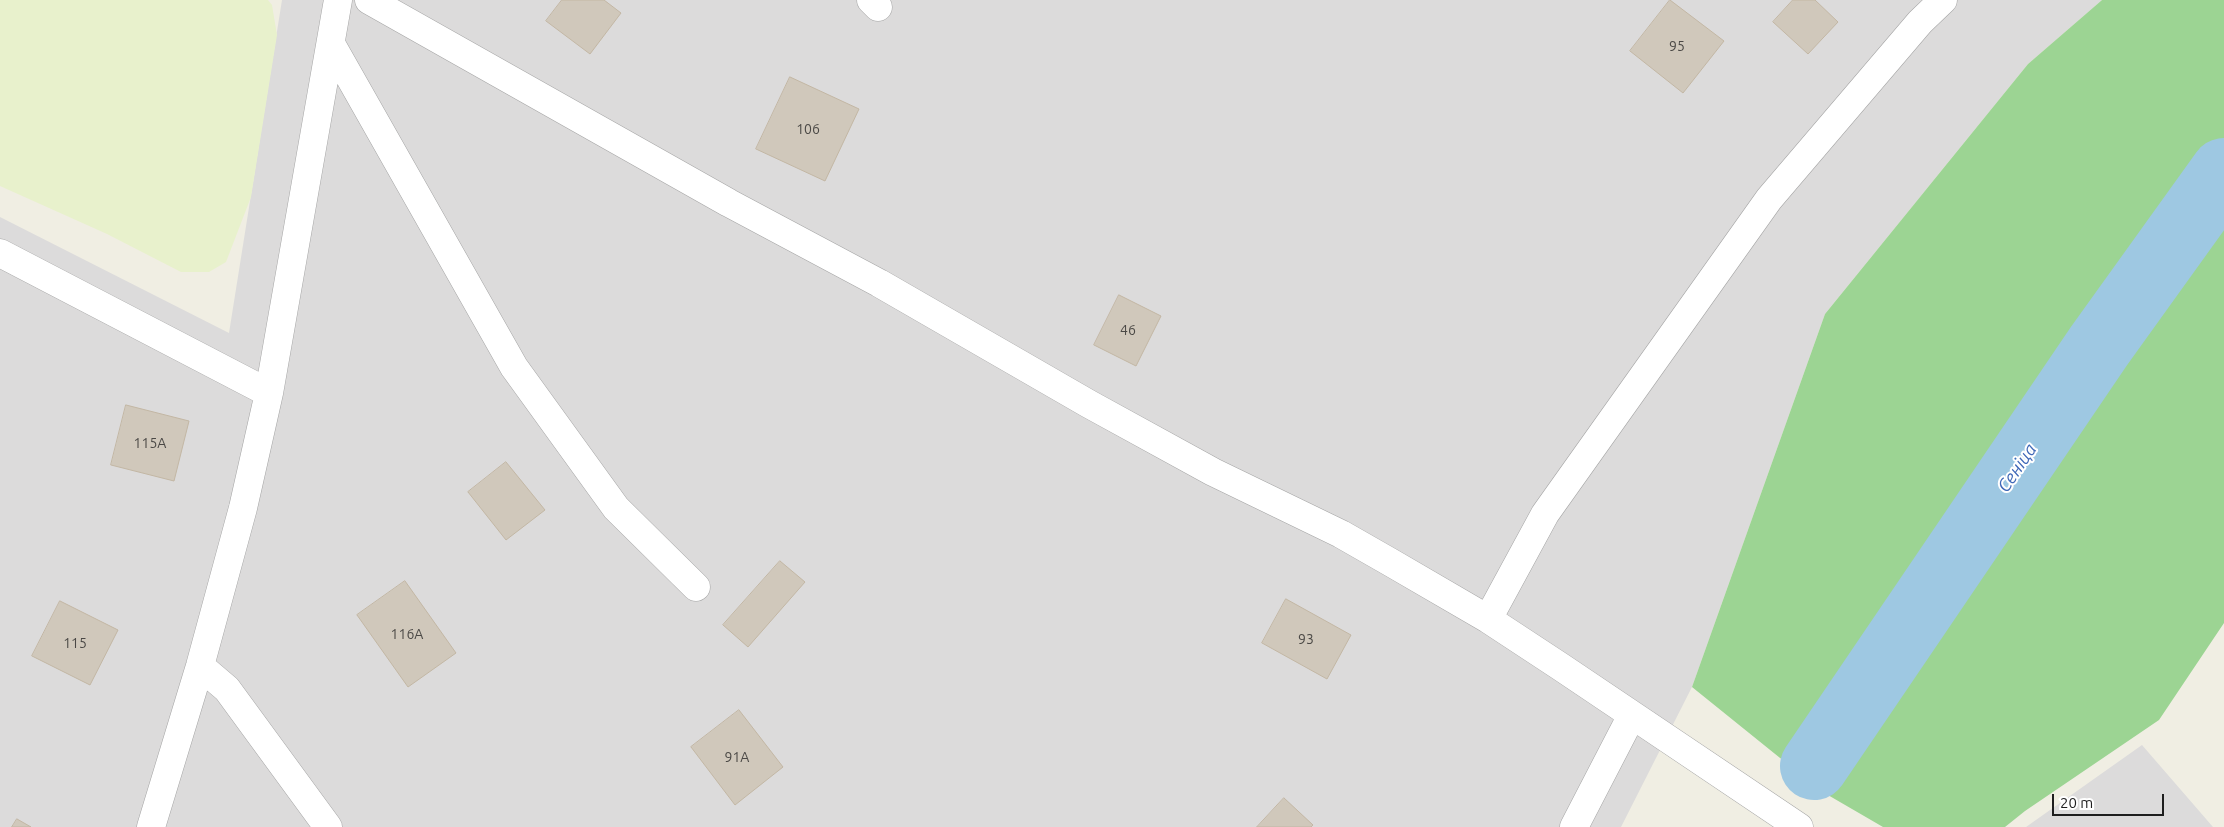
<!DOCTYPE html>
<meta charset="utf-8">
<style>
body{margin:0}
#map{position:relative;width:2224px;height:827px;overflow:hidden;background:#f0eee3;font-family:Ubuntu,sans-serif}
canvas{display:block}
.scale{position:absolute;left:2052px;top:794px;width:112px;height:22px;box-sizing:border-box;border:2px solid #1e1e1e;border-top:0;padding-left:6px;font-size:15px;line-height:18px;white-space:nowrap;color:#1e1e1e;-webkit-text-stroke:4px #fff;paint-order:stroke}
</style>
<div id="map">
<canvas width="2224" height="827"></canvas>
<div class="scale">20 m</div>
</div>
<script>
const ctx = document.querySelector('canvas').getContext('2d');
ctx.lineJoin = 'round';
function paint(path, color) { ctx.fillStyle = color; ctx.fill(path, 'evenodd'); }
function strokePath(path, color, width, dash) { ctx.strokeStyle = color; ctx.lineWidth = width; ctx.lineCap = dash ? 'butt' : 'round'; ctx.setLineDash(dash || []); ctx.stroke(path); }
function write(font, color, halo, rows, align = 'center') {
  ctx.font = font + ' Ubuntu,sans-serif'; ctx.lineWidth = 4; ctx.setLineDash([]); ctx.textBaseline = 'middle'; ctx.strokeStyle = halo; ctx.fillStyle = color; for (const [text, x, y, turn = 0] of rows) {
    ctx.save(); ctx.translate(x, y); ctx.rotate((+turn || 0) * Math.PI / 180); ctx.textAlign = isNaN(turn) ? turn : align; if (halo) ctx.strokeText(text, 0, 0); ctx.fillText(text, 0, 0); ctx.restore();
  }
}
paint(new Path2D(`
 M282 0H2102L2028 64 1825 314 1692 687 1621 827H0V217L229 333Z
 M2142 745 2213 827H2026Z`), '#dcdbdb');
paint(new Path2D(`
 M0 0H268L272 5 277 35 251 197 226 262 209 272H181L107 234 0 186Z`), '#e8f1cc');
paint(new Path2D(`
 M2102 0H2224V623L2159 720 2025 811 2005 827H1883L1821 791 1692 687 1825 314 2028 64Z`), '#9cd493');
strokePath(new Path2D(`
 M1814 766 2099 346 2224 172`), '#9ec8e2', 68);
const building = new Path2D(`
 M562 0H604L621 13 590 54 546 21Z
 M1670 0 1724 41 1683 93 1630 51Z
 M1793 0H1815L1838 22 1808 54 1773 22Z
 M790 77 859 109 825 181 756 149Z
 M1119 295 1161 316 1136 366 1094 345Z
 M126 405 189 421 174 481 111 465Z
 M506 462 545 510 506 540 468 492Z
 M780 561 805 582 748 647 723 625Z
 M405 581 456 653 408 687 357 615Z
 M1286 599 1351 635 1327 679 1262 643Z
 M60 601 118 630 90 685 32 656Z
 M739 710 783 767 735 805 691 747Z
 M1284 798 1313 825 1311 827H1257Z
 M17 819 31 827H12Z`);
paint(building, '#d0c8bb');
strokePath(building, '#c3b7a4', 1);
const minor = new Path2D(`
 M369 0 729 203 879 283 1089 404 1213 472 1341 534 1390 562 1488 619 1561 667 1799 827
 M871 0 878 7
 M331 44 514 367 616 508 696 587
 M0 253 269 393
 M1488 619 1545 514 1769 199 1920 22 1943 0
 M200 666 227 689 328 827
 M151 827 200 666 243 508 269 393 338 0
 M1574 827 1632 715`);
strokePath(minor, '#a5a5a5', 29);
strokePath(minor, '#fff', 28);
write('14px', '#4a4845', null, [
 ["95",1677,46],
 ["106",808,129],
 ["46",1128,330],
 ["115А",150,443],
 ["116А",407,634],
 ["93",1306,639],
 ["115",75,643],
 ["91А",737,757]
]);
write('italic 18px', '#4069b8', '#fff', [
 ["Сеніца",2017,468,-56]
]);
</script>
